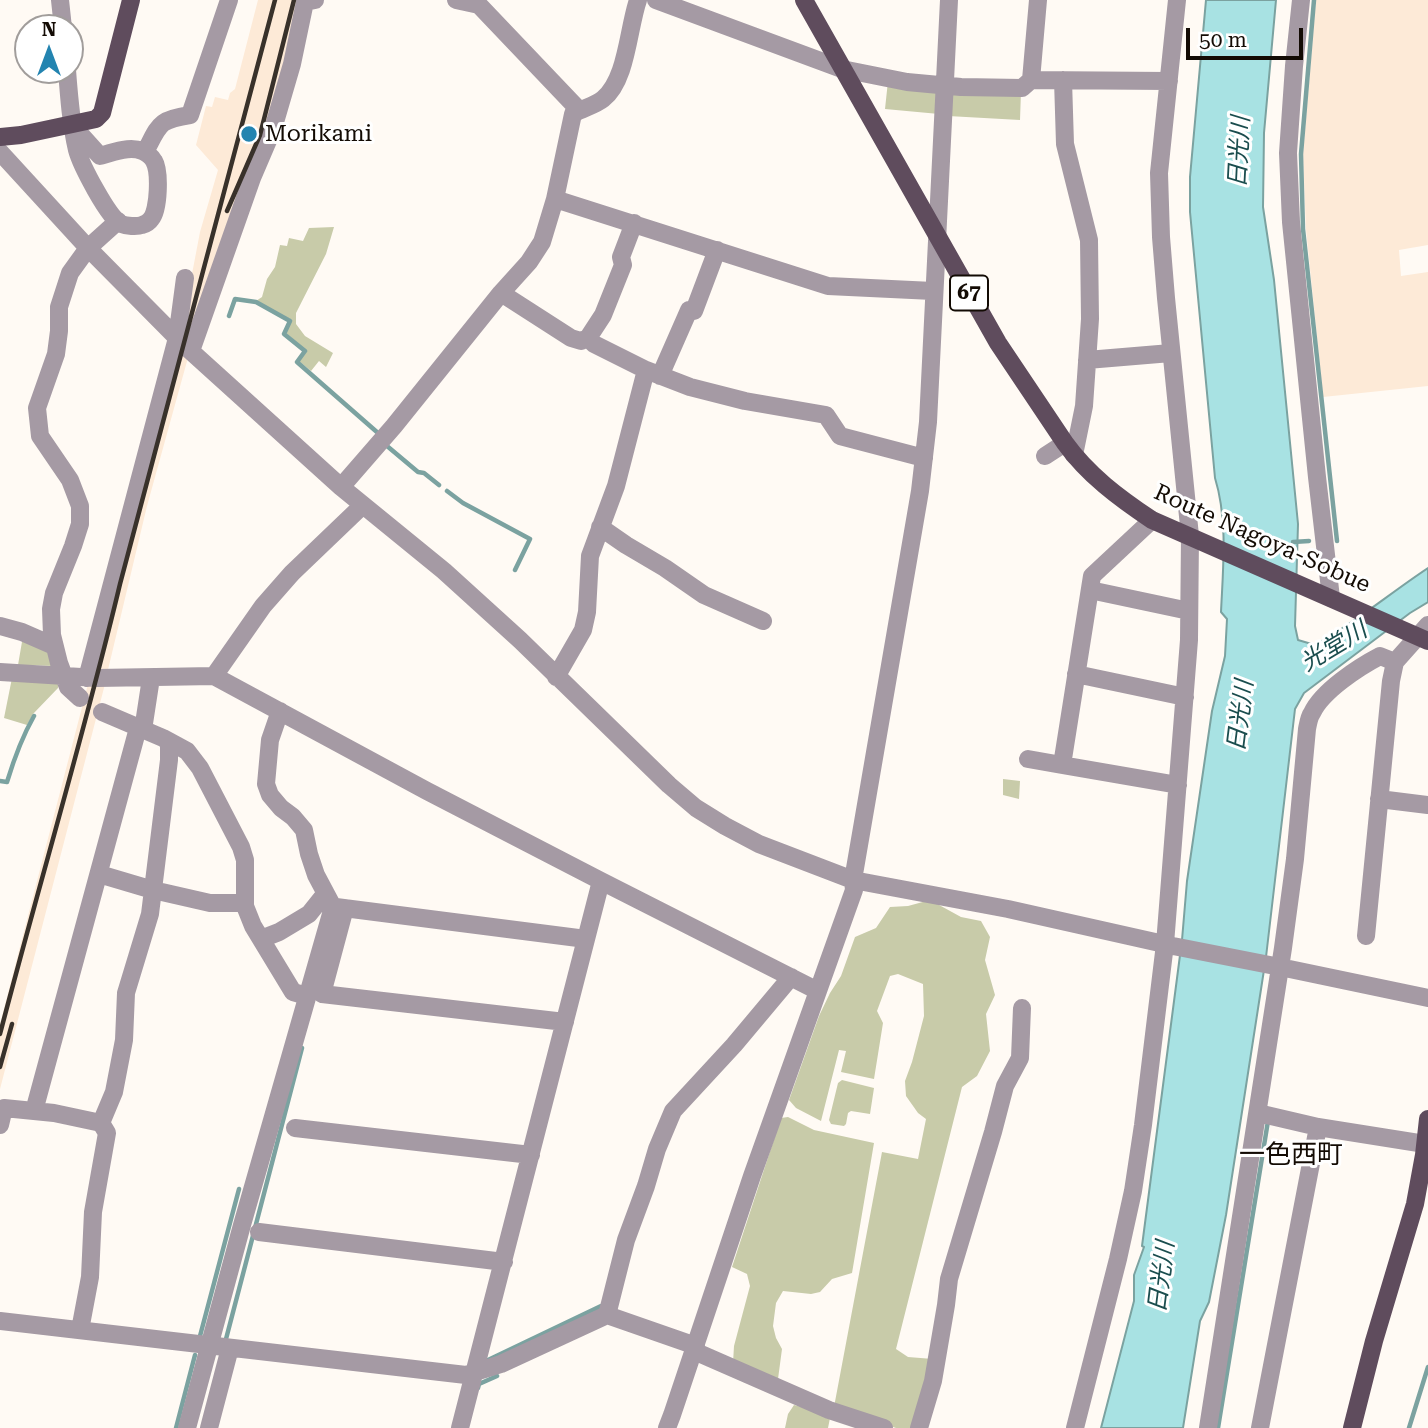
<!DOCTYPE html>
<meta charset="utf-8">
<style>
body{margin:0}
#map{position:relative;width:1428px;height:1428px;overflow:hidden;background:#fffaf4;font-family:"Roboto Serif",serif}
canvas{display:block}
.north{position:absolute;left:14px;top:14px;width:70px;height:70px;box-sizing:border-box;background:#fff;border:2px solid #a19d9b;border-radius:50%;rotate:0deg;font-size:19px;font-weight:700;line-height:28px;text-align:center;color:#130b04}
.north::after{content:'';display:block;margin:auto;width:24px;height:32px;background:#2384b0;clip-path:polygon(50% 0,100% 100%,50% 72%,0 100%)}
.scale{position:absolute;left:1186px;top:28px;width:117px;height:32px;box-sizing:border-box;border:4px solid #130b04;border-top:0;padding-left:9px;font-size:21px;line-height:24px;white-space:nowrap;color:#130b04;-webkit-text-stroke:5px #fff;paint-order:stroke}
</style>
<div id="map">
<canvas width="1428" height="1428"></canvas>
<div class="north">N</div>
<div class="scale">50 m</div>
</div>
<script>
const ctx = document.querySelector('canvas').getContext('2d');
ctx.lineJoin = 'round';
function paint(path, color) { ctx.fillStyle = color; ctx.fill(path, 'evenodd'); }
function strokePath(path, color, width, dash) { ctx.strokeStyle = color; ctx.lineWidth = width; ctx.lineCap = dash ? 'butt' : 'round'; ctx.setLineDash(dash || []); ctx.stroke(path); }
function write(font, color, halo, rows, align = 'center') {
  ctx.font = font + ' "Roboto Serif","Noto Sans JP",serif'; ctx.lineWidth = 6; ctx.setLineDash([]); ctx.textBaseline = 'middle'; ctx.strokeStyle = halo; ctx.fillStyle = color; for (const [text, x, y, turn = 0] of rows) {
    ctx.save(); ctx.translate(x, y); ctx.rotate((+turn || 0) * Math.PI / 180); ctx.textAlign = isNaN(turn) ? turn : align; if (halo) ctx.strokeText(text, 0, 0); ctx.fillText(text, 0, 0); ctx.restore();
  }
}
paint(new Path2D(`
 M258 0H302L273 122 190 347 180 337 200 232 218 170 196 145 206 106 212 107 215 97 228 100 230 93 235 89Z
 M1316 0H1428V245L1399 250 1401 276 1428 272V386L1323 397 1306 229 1303 154Z
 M178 344 189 354 147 506 107 674 92 673Z
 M88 684H105L0 1089V1024Z`), '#fdead7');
paint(new Path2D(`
 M888 81 941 88 939 114 885 109Z
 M950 89 1021 91 1020 120 948 116Z
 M334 227 326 254 296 313V324L305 336 333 353 326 367 319 361 311 371 299 361 307 351 286 333 292 320 256 301 262 297 267 279 275 267 280 245 287 246 289 238 303 241 309 228Z
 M23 636 50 649 54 666 18 665Z
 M12 678 58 680V688L33 714 27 725 4 718Z
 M1003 779 1020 781 1019 799 1003 795Z
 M930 900 961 917 981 921 990 937 985 960 995 995 986 1014 990 1051 977 1076 962 1087 896 1349 908 1357 933 1359 915 1428H896L834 1407 882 1152 918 1159 926 1119 918 1113 906 1096 905 1081 912 1062 924 1016 923 984 898 974 890 976 877 1011 883 1023 874 1079 841 1072 846 1051 839 1050 821 1121 796 1108 789 1100 819 1016 830 993 841 976 855 937 876 928 890 907 908 906Z
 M842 1080 874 1088 870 1114 851 1111 848 1113 846 1124 844 1126 831 1124 829 1120 838 1083Z
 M788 1117 814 1130 874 1143 852 1273 832 1279 820 1292 811 1294 783 1291 776 1303 773 1326 776 1338 782 1349 778 1379 733 1363 734 1346 750 1286 747 1274 732 1267 781 1118Z
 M794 1405 814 1410 830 1418 828 1428H785L788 1414Z`), '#c8cba9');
const water = new Path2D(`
 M1206 0H1276L1264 133 1263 207 1274 280 1298 524 1295 626 1298 640 1315 645C1355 623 1390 593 1428 568V602L1410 613 1304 693 1295 709 1266 957 1226 1215 1209 1302 1200 1321 1183 1428H1101L1134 1301V1275L1144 1247 1142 1246 1182 940 1187 881 1212 711 1225 656 1227 619 1221 612C1223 568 1228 520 1215 478L1190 212V177Z`);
paint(water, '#a8e2e3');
strokePath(water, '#7ba2a0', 2);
strokePath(new Path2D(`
 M1314 0 1301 154 1303 229 1337 541
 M229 316 235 299 256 302 290 321 284 334 305 351 297 362 378 433
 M387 446 418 472 424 473 439 485
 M447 491 463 503 530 539 515 570
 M1293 542 1309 541
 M0 781 7 782C14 759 22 737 34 716
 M200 1336 239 1189
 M226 1339 302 1048
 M488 1360 601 1306
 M478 1388 479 1384 497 1376
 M176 1428 195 1355
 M1218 1428 1268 1121
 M1409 1428 1428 1367`), '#7ba2a0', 4.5);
strokePath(new Path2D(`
 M60 0 63 28
 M456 0 479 5 579 110
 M656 0 842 69 907 82 961 87 1022 88 1031 80 1169 81
 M1301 0 1294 66 1288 153 1291 222 1317 477 1331 598
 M67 70C69 97 71 124 77 150 81 165 108 217 121 224 126 226 137 227 142 225 146 224 149 222 151 219 159 210 160 171 154 161 152 157 146 152 142 151 130 146 113 152 100 156L72 125
 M1031 80 1038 0
 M1063 80 1065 144 1089 240 1090 319 1084 406 1074 455
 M0 152 88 248 184 345 341 487 444 571 520 640 669 785 696 808 725 826 759 844 853 880 1008 909 1173 946 1280 967 1428 998
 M145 152C160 124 158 120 190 115L229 0
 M555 199 828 286 933 291
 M501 293 571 338 581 341 588 338 594 344 646 370 616 486 590 556 587 612 583 630 556 677
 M588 338 603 315 623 265 621 257 634 223
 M191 351 252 178 273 129 292 64 305 2 315 0
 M1087 360 1171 353
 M646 370 690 387 745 401 826 415 840 436 924 458
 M660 376 689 310 694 311 717 250
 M1045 456 1065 443
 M341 487 394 426 501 293 529 262 542 242 555 199 573 114C583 108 594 106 603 99 627 80 628 29 638 0
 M1152 520 1092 576 1062 765 1178 785
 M600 527 626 545 665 568 704 595 763 621
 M1090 590 1189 611
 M0 626 22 632 54 646
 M0 672 97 678 214 676 427 791 601 881 818 991
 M1076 674 1185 697
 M214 676 263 606 292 573 363 505
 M87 678 177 338 185 278
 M80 698 68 687 59 663 52 635 51 609 54 593 73 546 80 524V506L70 480 40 436 37 408 56 354 59 331V307L70 273 88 248 118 221
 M102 712 163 738 187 751 200 768 241 847 245 860V906L253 926 293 992 307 996
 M143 730 151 678
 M1028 759 1062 765
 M1379 799 1428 805
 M99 874 153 890 210 903H245
 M336 907 586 939
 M345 908 322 994 565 1022
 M1366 936 1391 681 1395 662
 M261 939 279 932 309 914 325 894
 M34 1111 138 728
 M1258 1113 1318 1127 1425 1144
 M0 1125 4 1108 54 1113 101 1123 114 1092 124 1040 126 993 150 914 169 760V742
 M295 1128 531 1155
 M259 1232 504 1262
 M607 1315 626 1240 646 1186 657 1149 673 1111 734 1045 791 977
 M0 1321 466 1375 501 1364 607 1315 696 1346
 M80 1330 90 1277 93 1212 107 1133 101 1123
 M694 1351 829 1410 884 1428
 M187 1428 242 1225 333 907 316 875 309 854 304 830 293 817 281 808 270 795 266 784 270 740 280 711
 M209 1428 230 1348
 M460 1428 601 881
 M667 1428 672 1415 752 1176 854 890 853 880 920 491 928 422 949 0
 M919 1428 933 1381 946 1305 949 1279 993 1132 1005 1086 1020 1058 1022 1008
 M1075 1428 1118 1259 1133 1191 1143 1125 1165 944 1189 640 1190 536 1166 298 1161 237 1159 173 1177 0
 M1208 1428 1283 948 1295 859 1307 729C1308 724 1309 717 1312 713 1322 691 1359 667 1380 656L1395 662 1428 625
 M1260 1428 1318 1127`), '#a59aa4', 18);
strokePath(new Path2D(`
 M804 0 998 343 1065 443C1088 475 1119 498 1152 520L1428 641
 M0 137 21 135 96 119 102 113 131 0
 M1352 1428 1374 1341 1415 1204 1424 1155 1428 1119`), '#5f4c5d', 18);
strokePath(new Path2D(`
 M227 211 260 135 294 0
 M0 1034C39 884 84 735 120 584L275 0
 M0 1067 12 1024`), '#38312a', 4.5);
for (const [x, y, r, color] of [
 [249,134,9,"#2384b0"]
]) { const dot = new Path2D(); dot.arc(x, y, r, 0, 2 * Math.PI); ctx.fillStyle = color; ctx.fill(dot); strokePath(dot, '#fff', 2.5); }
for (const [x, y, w] of [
 [969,293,38]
]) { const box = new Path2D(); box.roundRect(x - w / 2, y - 17.5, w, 35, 5); ctx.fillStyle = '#fff'; ctx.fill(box); strokePath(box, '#130b04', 2); }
write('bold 21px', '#130b04', null, [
 ["67",969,293]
]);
write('23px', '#130b04', '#fff', [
 ["Morikami",265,134]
], 'left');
write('23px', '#130b04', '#fff', [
 ["Route Nagoya-Sobue",1262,539,24]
]);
write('italic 24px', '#1a4d4e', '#fff', [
 ["日光川",1240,152,-87],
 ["光堂川",1334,647,-31],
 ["日光川",1241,716,-83],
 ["日光川",1162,1277,-83]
]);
write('26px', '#130b04', '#fff', [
 ["一色西町",1291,1155]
]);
</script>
